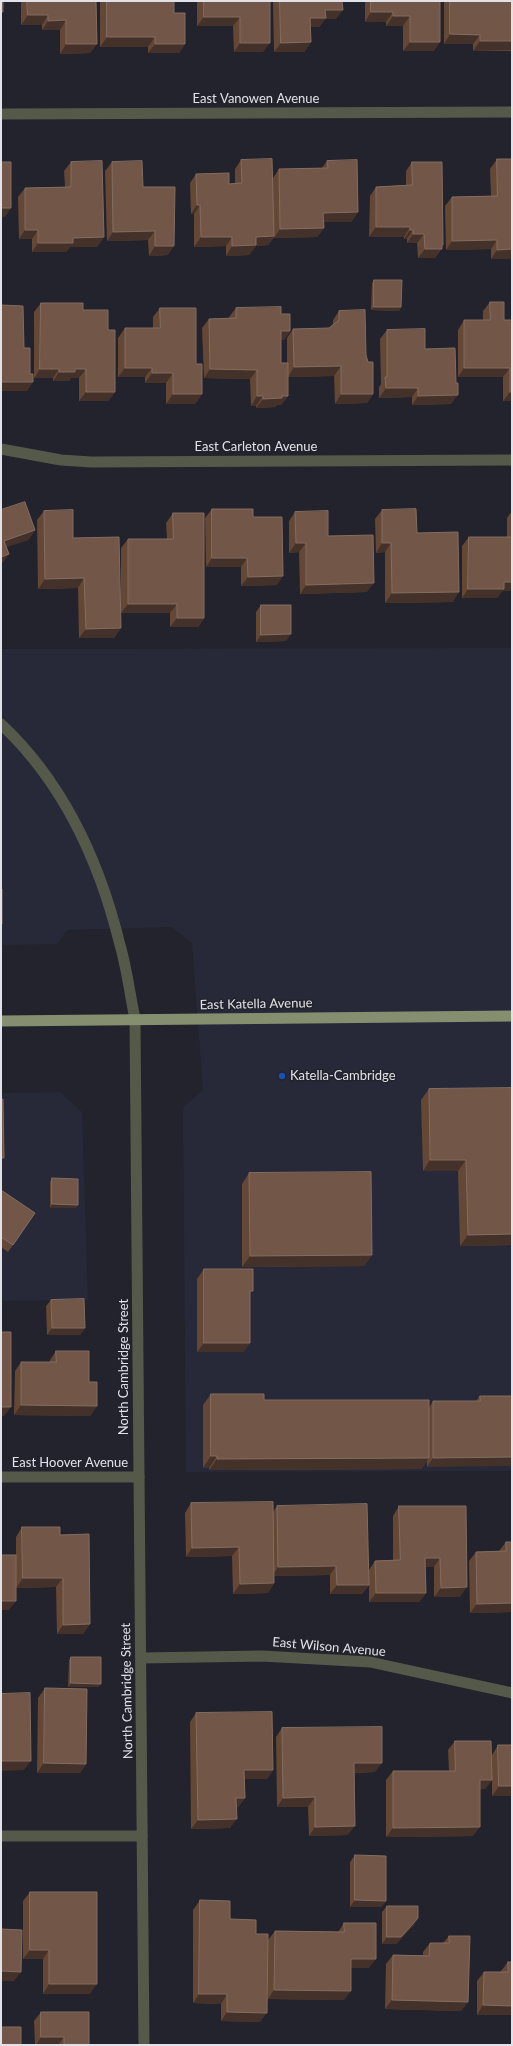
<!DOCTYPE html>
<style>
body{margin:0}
#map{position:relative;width:513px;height:2046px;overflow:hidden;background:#22232c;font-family:Lato,sans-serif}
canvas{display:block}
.frame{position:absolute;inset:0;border:2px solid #e1e2e9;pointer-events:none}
</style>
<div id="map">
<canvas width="513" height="2046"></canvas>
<div class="frame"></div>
</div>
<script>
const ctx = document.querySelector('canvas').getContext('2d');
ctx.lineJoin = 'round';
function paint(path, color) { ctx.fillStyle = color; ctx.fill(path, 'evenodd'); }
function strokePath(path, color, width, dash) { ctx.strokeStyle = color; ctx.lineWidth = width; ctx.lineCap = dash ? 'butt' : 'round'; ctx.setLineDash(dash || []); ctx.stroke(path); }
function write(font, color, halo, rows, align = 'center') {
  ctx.font = font + ' Lato,sans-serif'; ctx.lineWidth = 3; ctx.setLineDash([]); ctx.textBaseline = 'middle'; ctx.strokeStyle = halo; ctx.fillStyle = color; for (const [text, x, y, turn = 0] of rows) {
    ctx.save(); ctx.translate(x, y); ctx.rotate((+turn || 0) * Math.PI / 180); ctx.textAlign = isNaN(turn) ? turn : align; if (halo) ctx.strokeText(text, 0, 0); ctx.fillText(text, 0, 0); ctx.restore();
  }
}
paint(new Path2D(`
 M512 648V1471L186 1472 183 1107 203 1090 192 943 171 927 67 930 57 944 1 945V649Z
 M60 1092 82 1112 88 1300 1 1301V1093Z`), '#272939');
strokePath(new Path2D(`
 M1 114 512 112
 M1 449 61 460 91 462 512 460
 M1 1477H139
 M141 1658 262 1656 370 1662 512 1693
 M1 1836H142`), '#55594a', 11);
strokePath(new Path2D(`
 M1 724C63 782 100 863 120 945 127 969 130 995 135 1019L144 2045`), '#55594a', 11);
strokePath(new Path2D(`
 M1 1021 512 1016`), '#858f6f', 11);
paint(new Path2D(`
 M21 1H96L97 44 90 53 60 54V30H42V25H21Z
 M100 1H174V13L185 44 179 53H148V47H100Z
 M197 1H270L263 52H234L233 26H197Z
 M273 1H342L336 19H325L319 27H310L311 42 304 52H274Z
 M365 1H440L434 51H403V26H386V22H365Z
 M444 1H512V51H473V44H444Z
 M497 159H512V255L510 259H491V249L446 250 445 206 452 197 491 196 490 169Z
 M241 160 273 178 279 169 322 168 327 161 358 212 351 222H324V228L317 237 274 238V237L268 245 256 246 249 255 226 256V246L194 247V214H191L190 183 196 174 229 184 235 183V169Z
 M71 162 104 237 97 247H70L66 252H32V239H19L18 197 25 188 65 187 64 171Z
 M112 162 143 187 168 255 149 256 148 240 107 241 105 171Z
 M412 162 442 248 435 258H418L417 243H407V239H404V237H369L370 196 376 187 406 185V171Z
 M374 280 401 307 399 311 371 310 372 283Z
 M490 302 504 320H512V401H503V377H458V330L464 320H483V311Z
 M41 303 83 310 108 330 115 392 108 401H79V378H71L69 381H53V378H34V312Z
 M160 308 196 364 202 394 195 404H166V383H145V377H118V338L125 328H153V317Z
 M236 308 281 314 290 331 284 340H281V363H287V338L293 329 329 328 333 325V320L339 311 366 355 373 394 367 403 335 404 334 376 288 377V396L281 405H277L275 407 256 408V406H251L250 379 204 378 202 328 209 319 229 318V317Z
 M387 330 425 349 456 383 451 404 412 405V397L379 398V387L381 384 380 339Z
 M212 509 253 517 277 585 241 586V567H206L205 518Z
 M382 510 453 602 385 603V552L376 553 375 519Z
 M44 511 73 538 121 628 114 638H79L78 588 38 589 37 520Z
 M512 511V591H502L497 598H462V546L469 537H507V518Z
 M295 512 367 592 300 594 299 552 289 553V521Z
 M173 513 204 618 198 627H170V613H121V548L128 539H167L166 523Z
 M261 605 286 641 256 642V612Z
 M512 1088V1245L460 1246 458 1171H423L421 1100 429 1089Z
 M249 1173 372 1255 364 1266 242 1267V1184Z
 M52 1178 78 1205 75 1208H50V1182Z
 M1 1190 13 1245 8 1252 1 1247Z
 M204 1269 250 1295 244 1352H197V1279Z
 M51 1300 85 1328 80 1335H47L46 1306Z
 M56 1351 89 1382 97 1406 90 1416 14 1415 15 1371 21 1362H50V1360Z
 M211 1394 264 1400 429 1408 433 1401H476L480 1396H512L427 1467V1461L421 1469 209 1470V1468H203V1405Z
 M191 1503 273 1512 277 1506 369 1585 362 1594H330V1575L274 1576V1583L268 1593 233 1594 232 1556 186 1557 185 1513Z
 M399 1506H466L460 1597H434V1567H425L426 1593 419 1602H369V1570L375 1561 393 1560V1516Z
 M22 1527 60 1535 90 1624 83 1634H57L56 1587 16 1588V1560L9 1610H1L16 1555V1537Z
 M506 1542 512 1612 470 1613 469 1561 476 1552 499 1551Z
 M71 1657 101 1684 98 1687H68L69 1660Z
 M45 1688 86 1764 80 1773H37L38 1698Z
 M196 1713 273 1770 267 1779H245V1798L238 1807H236L230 1828 191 1829 190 1722Z
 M282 1728 375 1772 354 1773 348 1835 309 1836 308 1807H277L276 1737Z
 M455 1741 492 1780 485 1789H480L473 1836 386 1837V1780L393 1771H449L448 1750Z
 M498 1745 512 1796H492V1755Z
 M355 1855 386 1901 381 1907H350V1862Z
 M30 1892 90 1994H43V1959H23V1901Z
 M200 1900 230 1919 256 1934 260 2022 221 2021V2004L193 2003V1910Z
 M387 1906 414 1925 396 1944H382V1912Z
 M344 1923 369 1968H351L344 2000 268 1999V1940L275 1931 338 1932Z
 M449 1936 468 2002 461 2011 385 2009 386 1964 393 1955H423V1952L430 1943H443Z
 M508 1962 512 2015H477V1981L484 1972H501V1971Z
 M41 2012 89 2045H35L34 2021Z`), '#644735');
paint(new Path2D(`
 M325 10H343L336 19H325L319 27H304L310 18Z
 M371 12H393L386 22H365Z
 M28 15H48L42 25H21Z
 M393 16H410L403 26H386Z
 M204 17H240L233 26H197Z
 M66 20 60 30H42L48 21Z
 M450 34 480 35 473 44H444Z
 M107 37H155L148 47H100Z
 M480 41H512V50L473 51Z
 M311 42 304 52H274L281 43Z
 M410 42H440L434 51H403Z
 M240 43H270L263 52H234Z
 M66 44H97L90 53 60 54Z
 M155 44H185L179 53H148Z
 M197 205H200L194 214H191Z
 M1 208H11L5 217H1Z
 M358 212 351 222H317L323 213Z
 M376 227H410L404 237H369Z
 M324 228 317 237 274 238 280 229Z
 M25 230H38L32 239H19Z
 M410 230H413L407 239H404Z
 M155 231 148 240 107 241 113 232Z
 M413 234H424L417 243H407Z
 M274 236 268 245 256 246 249 255 226 256 232 246 256 237Z
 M104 237 97 247H70L66 252H32L38 243 73 238Z
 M201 237H232L226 246 194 247Z
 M497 240 491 249 446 250 452 241Z
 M442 245H443L435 258H418L425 249Z
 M155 246H174L168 255 149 256Z
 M512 249V255L510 259H491L497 250Z
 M374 307H401L399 311 371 310Z
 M281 331H290L284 340H274Z
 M341 366 334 376 288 377 294 367Z
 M125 368H152L145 377H118Z
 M464 368H510L503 377H458Z
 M40 369H59L53 378H34Z
 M75 369H86L79 378H71L69 381H53L59 372Z
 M210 369 257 370 250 379 204 378Z
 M152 373H173L166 383H145Z
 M1 382H33L27 391H1Z
 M386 388H418L412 397 379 398Z
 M86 392H115L108 401H79Z
 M510 392H512V401H503Z
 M173 394H202L195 404H166Z
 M341 394H373L367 403 335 404Z
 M458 395 451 404 412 405 418 396Z
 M257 396H263L256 406H251Z
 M282 396H288L281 405H277L275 407 256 408 263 399Z
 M35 530 29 540 1 549 4 541Z
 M296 543H306L299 552 289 553Z
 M382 543H391L385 552 376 553Z
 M9 554 2 564H1V557Z
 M212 558H247L241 567H206Z
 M283 576 277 585 241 586 248 577Z
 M84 578 78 588 38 589 45 579Z
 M504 582H512V591H502L497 598H462L468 589Z
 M374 583 367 592 300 594 306 585Z
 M459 592 453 602 385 603 392 593Z
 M128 604H177L170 613H121Z
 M177 618H204L198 627H170Z
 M121 628 114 638H79L86 629Z
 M291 634 286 641 256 642 261 635Z
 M430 1160H466L458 1171H423Z
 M52 1204 78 1205 75 1208H50Z
 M512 1234V1245L460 1246 468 1235Z
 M372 1255 364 1266 242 1267 250 1256Z
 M52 1328H85L80 1335H47Z
 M204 1343H250L244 1352H197Z
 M21 1405 97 1406 90 1416 14 1415Z
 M1 1407H11L4 1416H1Z
 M211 1456H217L209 1468H203Z
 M512 1457V1466L427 1467 433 1458Z
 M429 1458 421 1469 209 1470 217 1459Z
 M239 1547 232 1556 186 1557 192 1548Z
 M425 1558H440L434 1567H419Z
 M336 1566 330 1575 272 1576 278 1567Z
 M23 1578H63L56 1587 16 1588Z
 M274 1583 268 1593 233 1594 240 1584Z
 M337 1585H369L362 1594H330Z
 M467 1587 460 1597H434L441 1588Z
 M376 1593H426L419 1602H369Z
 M1 1601H16L9 1610H1Z
 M512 1603V1612L470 1613 477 1604Z
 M90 1624 83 1634H57L63 1625Z
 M71 1683 101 1684 98 1687H68Z
 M1 1761H31L24 1770 1 1771Z
 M44 1763 86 1764 80 1773H37Z
 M354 1763H382L375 1772 348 1773Z
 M244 1770H273L267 1779H238Z
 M480 1780H492L485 1789 473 1790Z
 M499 1786H512V1796H492Z
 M315 1797 308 1807H277L283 1798Z
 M236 1798H245L238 1807H230Z
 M237 1819 230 1828 191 1829 198 1820Z
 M355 1826 348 1835 309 1836 315 1827Z
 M480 1827 473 1836 386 1837 393 1828Z
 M355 1900 386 1901 381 1907H350Z
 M418 1918 414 1925 396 1944H382L387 1937Z
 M30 1950H49L43 1959H23Z
 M351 1959H376L369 1968H344Z
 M1 1971 21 1972 14 1981H1Z
 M49 1984H97L90 1994H43Z
 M274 1990 351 1991 344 2000 268 1999Z
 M199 1994H227L221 2004 193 2003Z
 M392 2000 468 2002 461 2011 385 2009Z
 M483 2005 512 2006V2015H477Z
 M227 2012 267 2013 260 2022 221 2021Z
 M41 2037H64L58 2045H36Z`), '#443129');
const building = new Path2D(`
 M1 1H3V12H1Z
 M27 1H96L97 44H66V20L48 21V15H28Z
 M107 1H174V13H185V44H155V37H107Z
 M204 1H270V43H240V17H204Z
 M280 1H342L343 10H325L326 18H310L311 42 281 43Z
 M371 1H440V42H410V16H393V12H371Z
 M450 1H512V41H480V35L450 34Z
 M272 159 274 236 256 237V245L232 246V237H201L200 205H197L196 174 229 173V184L242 183 241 160Z
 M497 159H512V249L497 250V240L452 241V197L497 196Z
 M357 160 358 212 323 213 324 228 280 229 279 169 328 168 327 161Z
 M102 161 104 237 73 238V243H38V230H25V188L71 187V162Z
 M142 161 143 187H175L174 246H155V231L113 232 112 162Z
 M1 162H11V208H1Z
 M412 162H442L443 245H442V249H425L424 234H413V230H410V227H376V187L412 185Z
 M374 280H402L401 307H374Z
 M490 302H504V320H512V392H510V368H464V320H490Z
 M41 303H83V310H108V330H115V392H86V369H75V372H59V369H40Z
 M1 305 23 306 24 348H30V374H33V382H1Z
 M281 307V314H290V331H281V363H288V396H282V398L263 399V396H257V370L210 369 209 319 236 318V308Z
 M160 308H196V364H202V394H173V373H152V368H125V328H160Z
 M365 310 366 355 368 362H373V394H341V366L294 367 293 329 329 328 339 320V311Z
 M425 329V349L455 348 456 383H458V395L418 396V388H386L385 377H387V330Z
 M25 502 35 530 4 541 9 554 1 557V510Z
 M212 509H253V517H282L283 576 248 577 247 558H212Z
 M416 509 417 533 458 532 459 592 392 593 391 543H382V510Z
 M73 510V538L119 537 121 628 86 629 84 578 45 579 44 511Z
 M328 511V536L373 535 374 583 306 585V543H296L295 512Z
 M173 513H204V618H177V604H128V539H173Z
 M469 537H512V582H504V589H468Z
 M261 605H291V634L261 635Z
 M1 889H2V924H1Z
 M512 1088V1234L468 1235 466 1160H430L429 1089Z
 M1 1099H3L4 1158H1Z
 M371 1172 372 1255 250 1256 249 1173Z
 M52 1178 78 1179V1205L52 1204Z
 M1 1190 35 1213 13 1245 1 1237Z
 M204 1269H253V1291H250V1343H204Z
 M84 1299 85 1328H52L51 1300Z
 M1 1332H11V1407H1Z
 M56 1351H89V1382H97V1406L21 1405V1362H56Z
 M211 1394H264V1400H429V1458L217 1459V1456H211Z
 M480 1396H512V1457L433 1458V1401H480Z
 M273 1502 274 1583 240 1584 239 1547 192 1548 191 1503Z
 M367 1504 369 1585H337L336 1566 278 1567 277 1506Z
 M399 1506H466L467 1587 441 1588 440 1558H425L426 1593H376L375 1561 400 1560Z
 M22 1527H60V1535L89 1534 90 1624 63 1625V1578H23Z
 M506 1542H512V1603L477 1604 476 1552 506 1551Z
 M1 1555H16V1601H1Z
 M71 1657H101V1684L71 1683Z
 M45 1688 87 1689 86 1764 44 1763Z
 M30 1693 31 1761H1V1694Z
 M272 1712 273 1770H244L245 1798H236L237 1819 198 1820 196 1713Z
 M382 1727V1763H354L355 1826 315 1827V1797L283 1798 282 1728Z
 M455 1741H491L492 1780H480V1827L393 1828V1771H455Z
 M498 1745H512V1786H499Z
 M355 1855 386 1856V1901L355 1900Z
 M30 1892H97V1984H49V1950H30Z
 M200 1900 230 1901V1919L256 1920V1934H268L267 2013 227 2012V1994H199Z
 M387 1906H418V1918L401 1937H387Z
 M344 1923H376V1959H351V1991L274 1990 275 1931 344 1932Z
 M1 1929 22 1930 21 1972 1 1971Z
 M449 1936H470L468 2002 392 2000 393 1955 429 1956 430 1943H449Z
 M508 1962H512V2006L483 2005 484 1972H508Z
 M41 2012H89V2045H64V2037H41Z
 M1 2027H21V2045H1Z`);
paint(building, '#725748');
strokePath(building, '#836d61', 1);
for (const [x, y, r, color] of [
 [282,1076,4,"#1a4fb4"]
]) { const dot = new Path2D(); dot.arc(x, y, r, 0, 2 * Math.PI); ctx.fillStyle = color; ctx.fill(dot); strokePath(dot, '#22232c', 1.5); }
write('13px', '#e1e2e9', '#22232c', [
 ["East Vanowen Avenue",256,99],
 ["East Carleton Avenue",256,447],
 ["East Katella Avenue",256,1004,-1],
 ["North Cambridge Street",124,1367,-90],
 ["East Hoover Avenue",70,1463],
 ["East Wilson Avenue",329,1647,5],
 ["North Cambridge Street",127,1691,-91]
]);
write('13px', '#e1e2e9', '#22232c', [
 ["Katella-Cambridge",290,1076]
], 'left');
</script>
